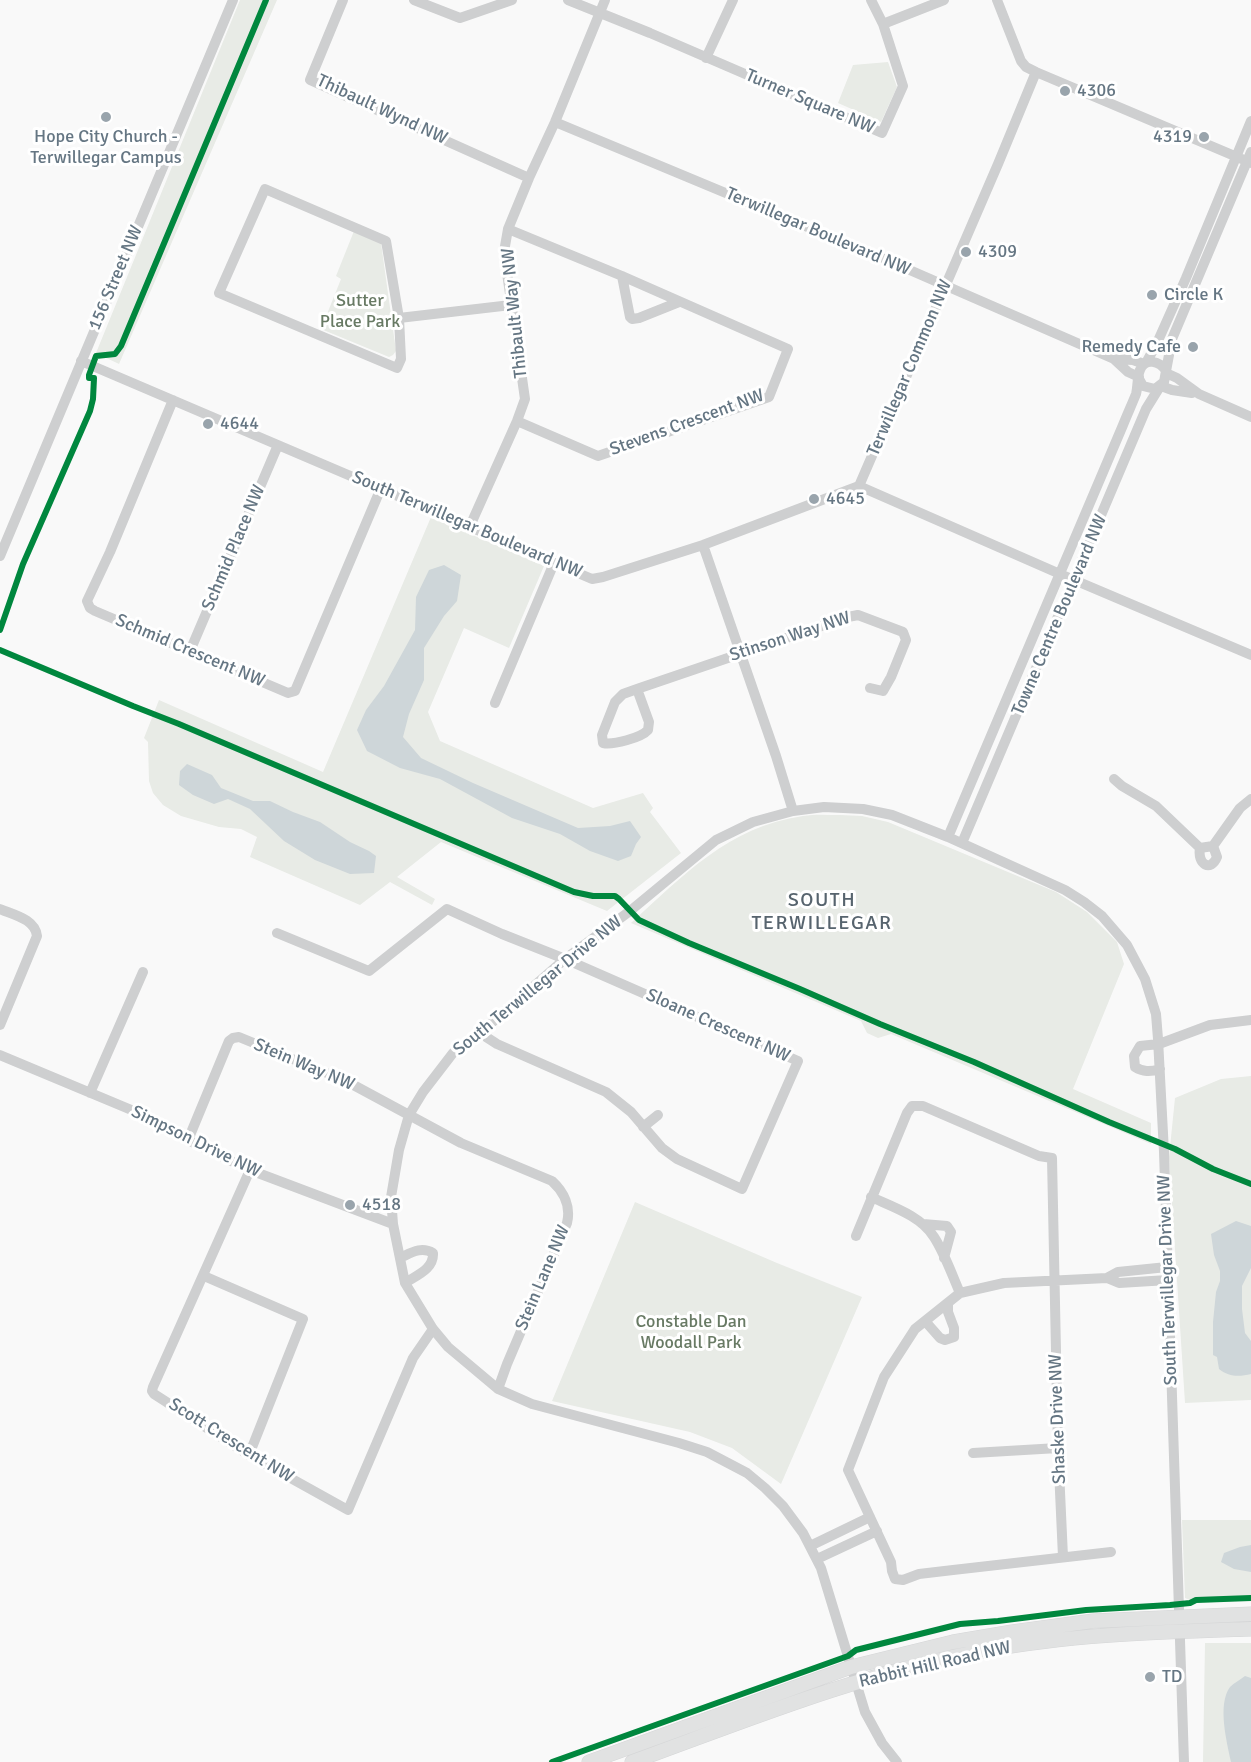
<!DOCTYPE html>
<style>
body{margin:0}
canvas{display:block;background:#f9f9f9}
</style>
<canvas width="1251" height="1762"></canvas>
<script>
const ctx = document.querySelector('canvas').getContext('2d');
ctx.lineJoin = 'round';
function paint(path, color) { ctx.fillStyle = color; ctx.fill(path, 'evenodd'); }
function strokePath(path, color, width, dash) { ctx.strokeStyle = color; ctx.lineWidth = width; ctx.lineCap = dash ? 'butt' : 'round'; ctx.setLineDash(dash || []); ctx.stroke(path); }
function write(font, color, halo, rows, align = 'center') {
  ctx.font = font + ' Signika,sans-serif'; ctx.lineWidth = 6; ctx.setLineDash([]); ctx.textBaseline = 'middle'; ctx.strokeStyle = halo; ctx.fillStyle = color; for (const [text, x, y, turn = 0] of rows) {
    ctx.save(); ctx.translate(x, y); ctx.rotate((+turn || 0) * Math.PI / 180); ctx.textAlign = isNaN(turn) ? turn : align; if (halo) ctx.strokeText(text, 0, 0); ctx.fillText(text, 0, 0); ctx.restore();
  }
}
paint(new Path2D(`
 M240 0H277L119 364 96 353Z
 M888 62 897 87 881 122 838 103 853 65Z
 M354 231 381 243 396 351 393 355 389 357 321 329 341 279 336 276Z
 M431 517 544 566 509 648 464 628 428 712 440 741 593 808 643 793 653 808 650 812 681 853 607 911 441 842 397 877 435 899 432 905 390 882 360 905 250 857 257 837 241 829 219 827 181 816 163 805 153 793 149 781 148 742 144 738 159 700 323 772Z
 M840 815 862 816 888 822 1056 892 1087 912 1117 942 1124 964 1073 1089 1151 1123V1144L891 1034 878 1038 867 1033 861 1021 631 923C684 875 728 827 803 816 815 814 828 815 840 815Z
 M1251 1076V1400L1185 1403 1169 1157 1175 1098 1221 1079Z
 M635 1202 777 1263 862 1297 781 1484 732 1448 690 1432 552 1401Z
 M1182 1520H1251V1600L1198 1603 1185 1598Z
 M1205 1643H1251V1762H1203Z`), '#e8ebe6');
paint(new Path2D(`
 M444 565 461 575 457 601 444 616 424 648V680L409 714 403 737 421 758 473 783 578 828 610 826 630 821 641 837 636 844 631 856 618 861 590 851 560 834 512 818 440 779 400 768 367 751 357 730 366 710 384 686 415 630 416 597 429 570Z
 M187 764 212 775 221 788 253 801H270L293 812 320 822 350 842 369 851 376 856 374 873 350 874 315 860 284 841 250 809 228 799 214 804 193 795 179 785 180 771Z
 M1236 1221 1251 1226V1268L1242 1286V1309L1245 1333 1251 1341V1374C1239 1377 1229 1377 1219 1369L1217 1357 1213 1355V1322L1216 1292 1220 1281V1271L1214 1255 1211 1234Z
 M1251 1545V1572L1234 1569 1221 1562 1224 1553 1240 1547Z
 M1245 1676 1251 1678V1762H1231C1227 1742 1217 1705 1230 1687 1234 1683 1241 1679 1245 1676Z`), '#ced6d9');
const major = new Path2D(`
 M589 1762 851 1667 953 1642 1012 1632 1093 1621 1251 1614
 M632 1762C747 1720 862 1673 983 1651 1072 1634 1162 1632 1251 1629`);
strokePath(major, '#d5d6d7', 15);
strokePath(new Path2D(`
 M343 0 310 80 529 178
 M414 0 460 18 512 0
 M568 0 650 33 882 133 903 86 883 24 871 0
 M997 0 1021 61 1026 67 1036 72
 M883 24 944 0
 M706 58 733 0
 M555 122 889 261 1114 359 1133 360 1144 364
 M265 189 386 241 399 318 401 359 397 368 219 293Z
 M508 229 622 276 788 349 769 397 598 456 517 421
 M622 276 630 317 632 319 639 318 679 302
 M399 318 511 305
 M1114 359 1128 372 1139 377
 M81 361 592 579 603 577 703 545 859 486
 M1146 363 1157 343 1186 278 1251 121
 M1166 371 1172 339 1251 152
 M1166 373 1177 378 1199 394 1251 417
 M1161 386 1172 390 1192 393
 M173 400 110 552 87 601 90 608 95 611 288 693 295 691 381 488
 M859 486 998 164 1036 72 1251 163
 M859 486 1060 574 1251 655
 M470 526 517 421 525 399 504 252 508 229 529 178 555 122 605 0
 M703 545 776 756 793 811
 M0 556 233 0
 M190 651 278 445
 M637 689 649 722 648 730C641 738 613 745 603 743L602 735 615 702 623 694 637 689 848 617 858 615 903 632 906 640 891 677 883 691 870 688
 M495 703 554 563
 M1114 779 1122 786 1156 806 1200 848 1213 846 1240 808 1251 799
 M948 837 1123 425C1127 415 1132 404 1136 394 1138 386 1137 377 1140 370 1145 357 1160 361 1166 371L1164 382 1155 389 1143 386 1139 379
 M962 843 1146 409 1159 388
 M1200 848C1197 865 1211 872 1217 857L1213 846
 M0 909C14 915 35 919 37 936L0 1025
 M277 933 369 971 447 909 502 934 565 959 798 1061 742 1189 677 1159 662 1148 631 1112 606 1092 497 1044 480 1033
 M0 1055 141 1114 188 1140 250 1170 393 1224
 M1160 1069C1150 1072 1143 1072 1135 1067L1134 1056 1140 1046 1159 1044 1210 1025 1251 1020
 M90 1093 143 972
 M643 1127 658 1115
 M188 1140 229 1041 233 1038 239 1037 346 1081 461 1143 552 1181C564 1192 571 1207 567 1223L507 1364 498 1389
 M250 1170 153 1387 152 1391 154 1394 249 1455 348 1510 413 1358 433 1329
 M871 1197C893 1207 921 1216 934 1237 945 1254 952 1275 960 1293
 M923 1224 947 1226 951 1232 944 1258
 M856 1236 907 1113 912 1106H923L1039 1156 1052 1158 1058 1448 1063 1557
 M400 1258C411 1253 421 1246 433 1253 434 1269 417 1275 405 1283
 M204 1276 303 1319 249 1455
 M1107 1278 1119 1283 1168 1280
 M925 1321 940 1338 945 1340 954 1337V1328L948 1312V1303
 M973 1453 1058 1448
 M810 1546 870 1517
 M1111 1552 953 1570 919 1574 903 1580 895 1579 892 1571 891 1562 848 1470 884 1377 915 1329 960 1293 1004 1283 1107 1278 1118 1272 1167 1267
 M817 1559 877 1531
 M897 1762 882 1743 865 1712 821 1568 803 1533 783 1506 765 1488 747 1473 707 1452 679 1443 532 1404 498 1389 448 1347 433 1329 405 1283 393 1224 391 1197 399 1150 409 1115 423 1092 453 1053 480 1033 565 959 630 911 716 840 753 822 793 811 824 807 863 809 892 815 948 837 1065 890 1084 902 1102 916 1127 945 1145 979 1156 1014 1158 1039 1164 1152 1184 1762`), '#cecfd0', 10);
strokePath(major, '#e1e2e2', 14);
strokePath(new Path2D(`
 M0 630 23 564 90 411 93 399 94 378H89V375L96 356 115 354 121 346 266 0
 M0 650 133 706 179 724 574 892 593 896H615L619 899 639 920 689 943 800 989 880 1024 974 1062 1109 1122 1175 1149 1213 1169 1251 1184
 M552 1762 848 1656 856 1650 960 1624 998 1621 1086 1610 1170 1605 1190 1603 1196 1600 1251 1598`), '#00873e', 6);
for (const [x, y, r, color] of [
 [1065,91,6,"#99a4ac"],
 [106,117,6,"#99a4ac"],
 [1204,137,6,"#99a4ac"],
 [966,252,6,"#99a4ac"],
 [1152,295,6,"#99a4ac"],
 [1193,347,6,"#99a4ac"],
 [208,424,6,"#99a4ac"],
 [814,499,6,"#99a4ac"],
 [350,1205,6,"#99a4ac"],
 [1150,1677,6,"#99a4ac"]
]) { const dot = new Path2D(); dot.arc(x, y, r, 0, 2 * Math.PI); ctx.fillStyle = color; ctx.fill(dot); strokePath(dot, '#fff', 2); }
write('18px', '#657683', '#fff', [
 ["4306",1077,91],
 ["Hope City Church -",106,137,"center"],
 ["Terwillegar Campus",106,158,"center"],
 ["4319",1192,137,"right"],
 ["4309",978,252],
 ["Circle K",1164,295],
 ["Remedy Cafe",1181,347,"right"],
 ["4644",220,424],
 ["4645",826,499],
 ["4518",362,1205],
 ["TD",1162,1677]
], 'left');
write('18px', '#657683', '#fff', [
 ["Turner Square NW",810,102,23],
 ["Thibault Wynd NW",382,110,25],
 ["Terwillegar Boulevard NW",818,232,23],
 ["156 Street NW",116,278,-67],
 ["Thibault Way NW",515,313,-96],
 ["Terwillegar Common NW",910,368,-67],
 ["Stevens Crescent NW",687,423,-20],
 ["South Terwillegar Boulevard NW",467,525,23],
 ["Schmid Place NW",234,548,-67],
 ["Towne Centre Boulevard NW",1060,615,-67],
 ["Stinson Way NW",790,637,-18],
 ["Schmid Crescent NW",190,651,23],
 ["South Terwillegar Drive NW",538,986,-39],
 ["Sloane Crescent NW",718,1026,24],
 ["Stein Way NW",304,1065,23],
 ["Simpson Drive NW",196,1142,26],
 ["Stein Lane NW",543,1278,-67],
 ["South Terwillegar Drive NW",1168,1280,-92],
 ["Shaske Drive NW",1058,1419,-92],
 ["Scott Crescent NW",231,1441,32],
 ["Rabbit Hill Road NW",935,1665,-13]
]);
write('18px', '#687a64', '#fff', [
 ["Sutter",360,301],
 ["Place Park",360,322],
 ["Constable Dan",691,1322],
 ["Woodall Park",691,1343]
]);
ctx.letterSpacing = '1.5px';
write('20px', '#57646e', '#fff', [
 ["SOUTH",822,901],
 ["TERWILLEGAR",822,924]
]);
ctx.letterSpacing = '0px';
</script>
